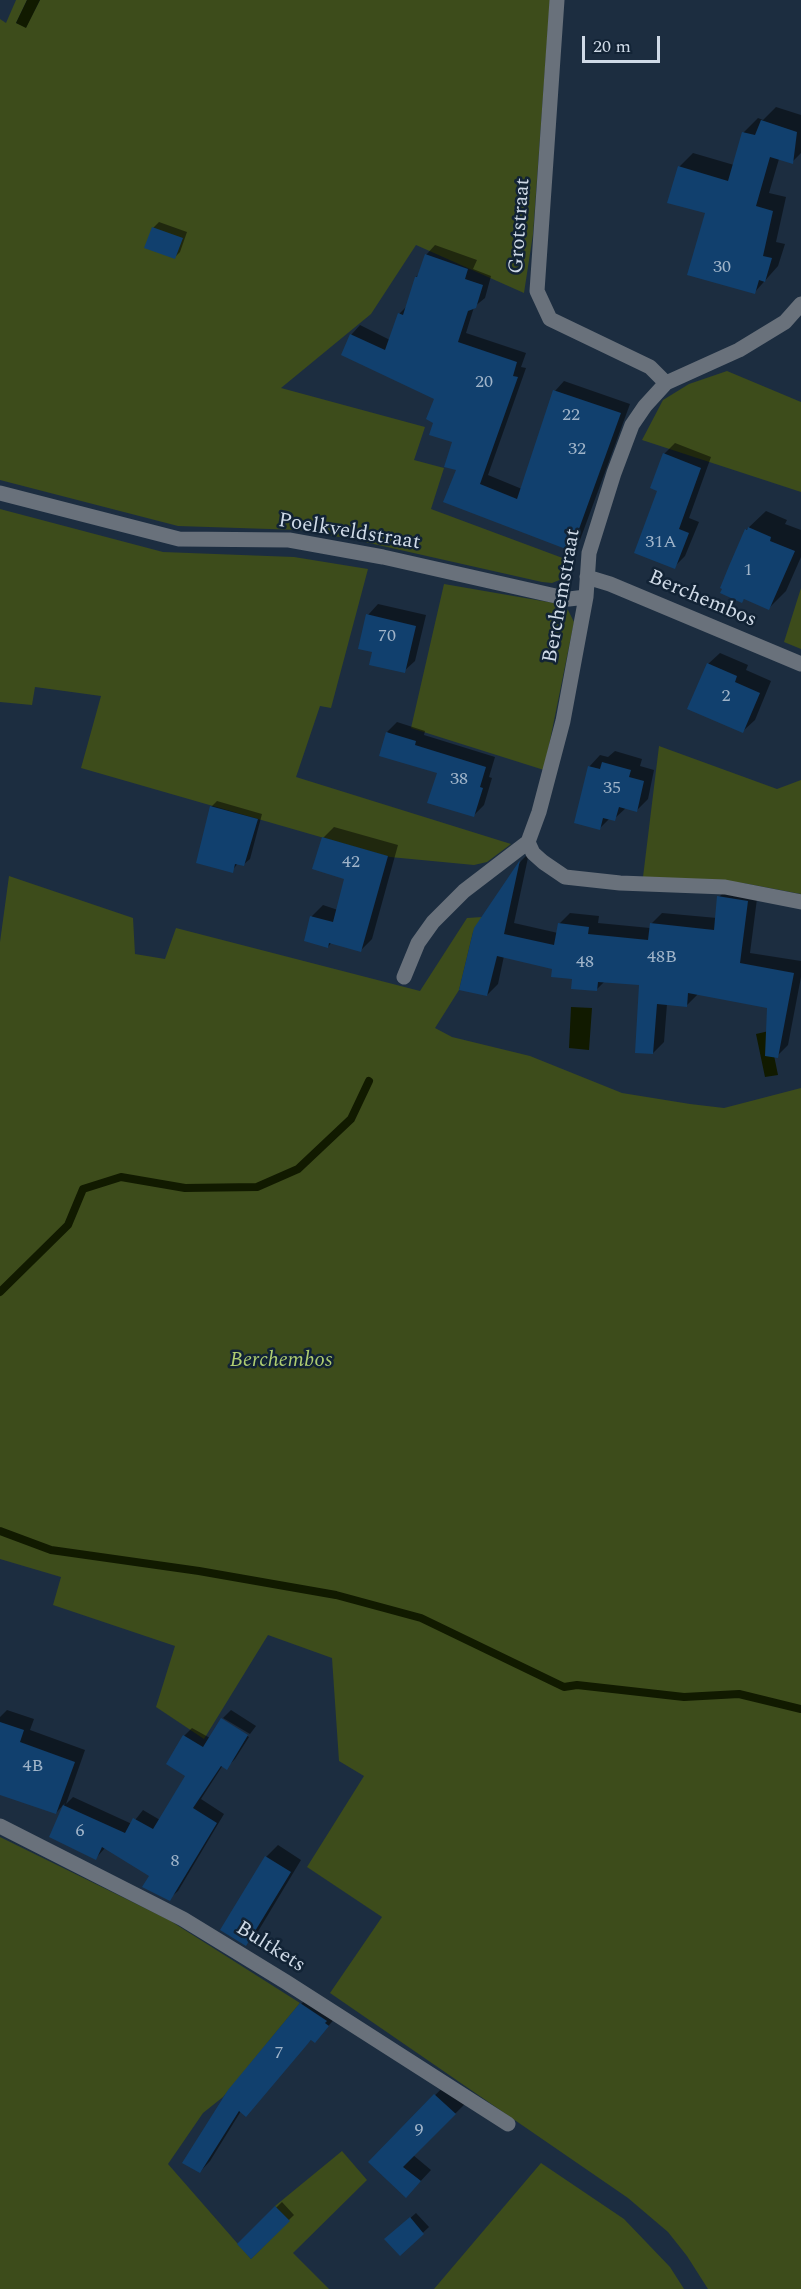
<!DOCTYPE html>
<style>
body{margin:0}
#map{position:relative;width:801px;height:2289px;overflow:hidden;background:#1c2d40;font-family:Spectral,serif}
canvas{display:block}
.scale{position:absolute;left:582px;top:36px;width:78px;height:27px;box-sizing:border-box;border:3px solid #cfdae7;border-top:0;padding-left:8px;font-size:18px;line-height:21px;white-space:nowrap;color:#cfdae7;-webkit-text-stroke:4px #122335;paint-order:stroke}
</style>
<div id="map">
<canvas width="801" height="2289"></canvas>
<div class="scale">20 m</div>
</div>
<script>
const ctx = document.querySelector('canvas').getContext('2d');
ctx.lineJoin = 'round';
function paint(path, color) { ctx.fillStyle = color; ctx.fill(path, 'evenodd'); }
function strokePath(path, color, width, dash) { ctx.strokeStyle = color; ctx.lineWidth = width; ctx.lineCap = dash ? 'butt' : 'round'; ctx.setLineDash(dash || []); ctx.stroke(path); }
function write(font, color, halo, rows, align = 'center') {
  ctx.font = font + ' Spectral,serif'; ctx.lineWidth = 5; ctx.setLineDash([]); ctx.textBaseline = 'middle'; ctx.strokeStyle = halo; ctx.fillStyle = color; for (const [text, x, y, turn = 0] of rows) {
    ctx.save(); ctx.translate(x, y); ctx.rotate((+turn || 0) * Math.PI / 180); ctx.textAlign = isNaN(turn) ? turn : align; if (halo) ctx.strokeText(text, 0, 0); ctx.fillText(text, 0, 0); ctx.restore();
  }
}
paint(new Path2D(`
 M16 0H27L16 23 26 27 40 0H550L533 234 524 293 416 245 371 314 281 388 425 427 414 460 444 468 431 509 568 560 562 579 552 583 542 582 356 540 300 530 178 526 0 480V19L6 23Z
 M727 371 801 402V492L642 440 663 400 689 384Z
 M0 509 163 552 294 557 368 569 331 708 320 706 296 777 511 844 487 862 474 865 390 857 81 768 101 696 35 687 32 705 0 702Z
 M444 584 554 603 568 610 574 622 544 770 411 728Z
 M801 588V649L784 642Z
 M659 746 777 789 801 780V894L743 883 643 877Z
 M9 876 133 918 135 954 165 959 176 928 420 991 467 918 482 917 473 932 459 990 435 1028 452 1037 530 1056 622 1093 690 1104 724 1108 801 1088V2289H708L687 2256 668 2232 628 2198 330 1993 382 1917 307 1867 364 1776 339 1761 332 1658 268 1635 204 1739 156 1707 175 1646 53 1605 61 1577 0 1559V942Z
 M0 1837 169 1920 300 2003 223 2097 203 2113 168 2164 251 2259 289 2221 275 2206 342 2151 367 2180 293 2253 329 2289H0Z
 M541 2163 624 2219 670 2267 684 2289H434Z`), '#3d4c1b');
paint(new Path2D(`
 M27 0H40L26 28 16 23Z
 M571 1007 592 1008 589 1050 569 1048Z
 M769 1031 778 1075 765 1077 756 1034Z`), '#111a00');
paint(new Path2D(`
 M776 107 801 115V153L792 162 779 159 769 193 786 197 776 242 785 244 778 266 754 293 679 167 693 153 734 165 744 132 758 118 763 120Z
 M159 222 187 232 180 252 175 257 153 228Z
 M435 245 477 260 473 269 491 276 485 298 474 307 466 333 526 353 521 367 526 368 488 475 522 489 555 391 564 381 630 404 580 540 570 549 457 469 454 441 435 422 436 398 351 335 360 325 390 340 400 313 407 306 416 277 419 274 426 255Z
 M675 443 711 457 689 518 699 522 685 556 674 567 659 490 664 454Z
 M766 511 787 520 785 524 801 530V557L786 591 769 608 745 598 742 601 746 530Z
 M378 604 426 615 415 661 404 671 368 615Z
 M720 653 748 665 746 670 771 681 755 720 743 731 708 664Z
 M397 722 425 731 424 735 495 757 489 777 492 778 484 805 474 815 439 772 387 732Z
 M615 751 642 759 640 766 654 770 648 799 637 810 627 807 614 819 610 818 599 829 589 767 600 755 608 757Z
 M217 801 262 814 250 859 244 864 238 863 232 871 211 807Z
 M334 827 398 845 372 939 361 950 332 942 328 947 305 940 312 916 323 905 338 910 346 878 323 838Z
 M529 853 514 923 558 933 559 924 570 913 599 916 598 923 650 928 651 924 662 913 717 918 719 897 730 886 758 891 750 953 801 961V977L788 1045 777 1056 769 1007 698 994 687 1005 667 1004 664 1042 653 1053 640 984 605 981 596 990 554 968 504 956 498 984 487 995 476 928 521 861Z
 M7 1710 34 1719 30 1730 85 1750 66 1804 73 1797 132 1824 143 1810 160 1820 187 1776 184 1736 192 1728 210 1738 222 1720 249 1737 235 1759 226 1768 223 1765 201 1799 224 1814 178 1891 169 1899 151 1875 105 1848 96 1858 51 1836 65 1803 56 1813 0 1794V1717Z
 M231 1710 256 1726 250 1734 223 1718Z
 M278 1845 301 1860 257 1933 246 1944 266 1857Z
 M311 1994 338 2015 315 2041 312 2039 241 2111 210 2161 200 2172 301 2004Z
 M446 2084 466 2103 413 2155 431 2170 417 2185 370 2162Z
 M282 2202 294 2215 251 2257 239 2244Z
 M416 2213 429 2227 400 2254 392 2234Z`), '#0007');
strokePath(new Path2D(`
 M0 1292 68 1225 83 1189 121 1177 185 1188 257 1187 298 1169 351 1119 369 1081
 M0 1531 51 1550 199 1571 336 1595 421 1618 564 1687 577 1685 684 1697 739 1694 801 1709`), '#111a00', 8);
paint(new Path2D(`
 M761 120 797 132 793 164 770 157 756 206 773 211 763 256 772 258 765 282 759 280 755 294 687 275 705 213 667 203 678 166 728 181 742 132 755 135Z
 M152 227 183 238 175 259 144 248Z
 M425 254 468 269 465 279 483 285 476 308 468 311 458 342 517 362 513 376 518 377 480 484 517 499 553 390 621 413 571 551 443 502 456 470 444 467 452 442 429 435 433 423 426 419 434 399 341 355 350 334 385 350 398 313 403 315 415 277H417Z
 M663 453 701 468 679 529 689 533 675 569 634 553 657 491 650 488Z
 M748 527 771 537 770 541 795 551 769 610 744 599 742 603 720 593 722 589 720 588 729 566 745 529 747 530Z
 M366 614 416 626 405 673 369 665 372 652 358 649Z
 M707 663 737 676 735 682 760 693 743 733 687 709Z
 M386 732 416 741 415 745 486 767 480 787 483 788 474 817 427 803 437 773 379 756Z
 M602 762 631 770 629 777 644 781 637 812 619 807 615 821 603 818 600 830 574 823 588 766 600 769Z
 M210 806 258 819 244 866 235 864 233 873 196 863Z
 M322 837 388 856 361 952 329 943 328 948 304 941 310 916 333 922 344 879 312 869Z
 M520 860 504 934 554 945 558 923 589 927 588 934 648 940 650 923 714 930 717 896 748 901 740 963 794 973 778 1058 765 1056 767 1008 688 993 687 1007 657 1004 653 1054 635 1053 639 985 598 982 597 991 571 989 572 979 551 977 552 969 497 956 487 996 459 990 474 928Z
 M221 1718 248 1735 227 1770 221 1766 193 1808 217 1823 170 1901 142 1887 149 1876 102 1847 96 1860 49 1837 63 1805 125 1833 133 1818 153 1829 185 1776 166 1764 183 1735 203 1747Z
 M0 1722 24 1730 20 1742 75 1762 56 1814 0 1795Z
 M265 1856 291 1872 246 1946 220 1930Z
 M300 2003 327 2021 325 2023 329 2026 315 2043 311 2040 246 2117 239 2111 200 2173 182 2163 228 2090Z
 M434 2094 456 2114 403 2167 421 2181 406 2198 368 2162Z
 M275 2206 290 2221 251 2259 237 2244Z
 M410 2217 424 2234 400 2256 384 2239Z`), '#11406e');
strokePath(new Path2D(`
 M557 0 537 291 550 319 650 367 666 383
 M0 493 179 539 289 540 383 557 569 599 586 597
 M587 577 610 584 801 664
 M528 842 533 853 543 862 565 877 620 883 725 887 801 902
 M404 977 418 943 433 922 464 891 528 842 539 812 563 721 586 597 589 553 614 473 632 425 645 406 666 383 739 350 785 322 801 304
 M0 1826 183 1919 286 1982 508 2124`), '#69717b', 15);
write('18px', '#a0b4c9', null, [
 ["30",722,268],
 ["20",484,383],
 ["22",571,416],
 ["32",577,450],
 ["31A",661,543],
 ["1",748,571],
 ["70",387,637],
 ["2",726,697],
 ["38",459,780],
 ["35",612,789],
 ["42",351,863],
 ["48B",662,958],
 ["48",585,963],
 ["4B",33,1767],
 ["6",80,1832],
 ["8",175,1862],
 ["7",279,2054],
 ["9",419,2131]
]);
write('21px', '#cfdae7', '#122335', [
 ["Grotstraat",521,226,-86],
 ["Poelkveldstraat",349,533,9],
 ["Berchemstraat",563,596,-80],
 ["Berchembos",702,600,23],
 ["Bultkets",270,1948,32]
]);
write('italic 21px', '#afcd71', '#122335', [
 ["Berchembos",281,1362]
]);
</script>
